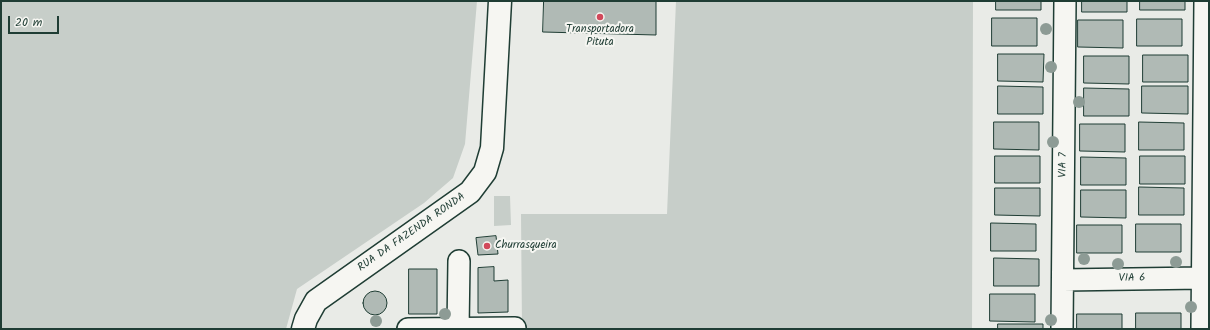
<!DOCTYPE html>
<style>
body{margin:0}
#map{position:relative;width:1210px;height:330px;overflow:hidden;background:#e9ebe7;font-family:Kalam,sans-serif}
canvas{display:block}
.frame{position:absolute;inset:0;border:2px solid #1f3d34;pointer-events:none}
.scale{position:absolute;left:8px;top:16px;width:51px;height:18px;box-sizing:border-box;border:2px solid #1f3d34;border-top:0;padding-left:5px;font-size:12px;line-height:14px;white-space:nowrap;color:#1f3d34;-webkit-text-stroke:3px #f6f6f2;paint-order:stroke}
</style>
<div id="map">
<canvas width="1210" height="330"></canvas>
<div class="frame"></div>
<div class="scale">20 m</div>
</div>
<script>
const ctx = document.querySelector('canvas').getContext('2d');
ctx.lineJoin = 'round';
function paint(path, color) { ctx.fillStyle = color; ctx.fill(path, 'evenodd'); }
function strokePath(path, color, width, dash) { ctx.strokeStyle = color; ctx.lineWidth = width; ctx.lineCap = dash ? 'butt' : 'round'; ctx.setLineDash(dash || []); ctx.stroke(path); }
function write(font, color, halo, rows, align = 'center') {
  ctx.font = font + ' Kalam,sans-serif'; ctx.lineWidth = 4; ctx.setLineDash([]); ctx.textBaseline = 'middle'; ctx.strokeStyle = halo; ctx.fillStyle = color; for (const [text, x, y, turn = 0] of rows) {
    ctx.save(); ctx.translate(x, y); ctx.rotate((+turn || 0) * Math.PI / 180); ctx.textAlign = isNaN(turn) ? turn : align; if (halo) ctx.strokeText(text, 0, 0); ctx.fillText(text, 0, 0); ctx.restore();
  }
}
paint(new Path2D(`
 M1 1H477L465 144 453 178 424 203 297 289 286 329H1Z
 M676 1H973L972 329H522L521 214H667Z
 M494 196H510L511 225 494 226Z`), '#c7cec9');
const building = new Path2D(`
 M544 1H656V35L543 32Z
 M996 1H1041V10H996Z
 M1082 1H1127V12H1082Z
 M1140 1H1185V10H1140Z
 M992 18H1037V46H992Z
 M1137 19H1182V46H1137Z
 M1078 20H1123V48L1078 47Z
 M998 54H1044L1043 82 998 81Z
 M1143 55H1188V82H1143Z
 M1084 56H1129V84L1084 83Z
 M998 86 1043 87V114H998Z
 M1142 86H1188V114L1142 113Z
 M1084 88 1129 89V116H1084Z
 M994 122H1039V150L994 149Z
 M1139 122 1184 123V150H1139Z
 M1080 124H1125V152L1080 151Z
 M995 156H1040V183H995Z
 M1140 156H1185V184H1140Z
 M1081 157 1126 158V185H1081Z
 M1139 187 1184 188V215H1139Z
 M995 188H1040V216L995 215Z
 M1081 190H1126V218L1081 217Z
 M991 223 1036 224V251H991Z
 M1136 224H1181V252H1136Z
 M1077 225H1122V253H1077Z
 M496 236 498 254 478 255 476 238Z
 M994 258 1039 259V286H994Z
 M494 267V281L508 280V312L478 313V268Z
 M409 269H437V314H409Z
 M363 303a12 12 0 1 1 24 0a12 12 0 1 1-24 0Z
 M990 294H1035V322L990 321Z
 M1136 313H1181V329H1136Z
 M1077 314H1122V329H1077Z
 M998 324H1043V329H998Z`);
paint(building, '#b0bab5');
strokePath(building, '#1f3d34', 1);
const minor = new Path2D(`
 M1063 280 1202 278
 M408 329 515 328
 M458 329 459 261
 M1062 329 1065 1
 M1202 329 1205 1`);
const major = new Path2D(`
 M303 329 306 319 316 301 470 192 485 172 492 148 500 1`);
strokePath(minor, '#1f3d34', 24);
strokePath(major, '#1f3d34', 25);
strokePath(minor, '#f6f6f2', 21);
strokePath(major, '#f6f6f2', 22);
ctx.fillStyle = '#8d9b95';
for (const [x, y] of [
 [1046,29],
 [1051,67],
 [1079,102],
 [1053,142],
 [1084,259],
 [1176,262],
 [1118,264],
 [1191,307],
 [445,314],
 [1051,320],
 [376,321]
]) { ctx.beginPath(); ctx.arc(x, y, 6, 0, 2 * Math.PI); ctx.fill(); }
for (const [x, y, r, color] of [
 [600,17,4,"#d1495b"],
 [487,246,4,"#d1495b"]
]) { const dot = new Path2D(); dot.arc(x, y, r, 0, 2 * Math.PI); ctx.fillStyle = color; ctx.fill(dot); strokePath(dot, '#f6f6f2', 1.5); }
write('11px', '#1f3d34', '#f6f6f2', [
 ["Transportadora",600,30],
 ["Pituta",600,43],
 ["Churrasqueira",495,246,"left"]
]);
write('11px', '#1f3d34', '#f6f6f2', [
 ["VIA 7",1064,165,-89],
 ["RUA DA FAZENDA RONDA",412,233,-35],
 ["VIA 6",1132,279,-1]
]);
</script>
